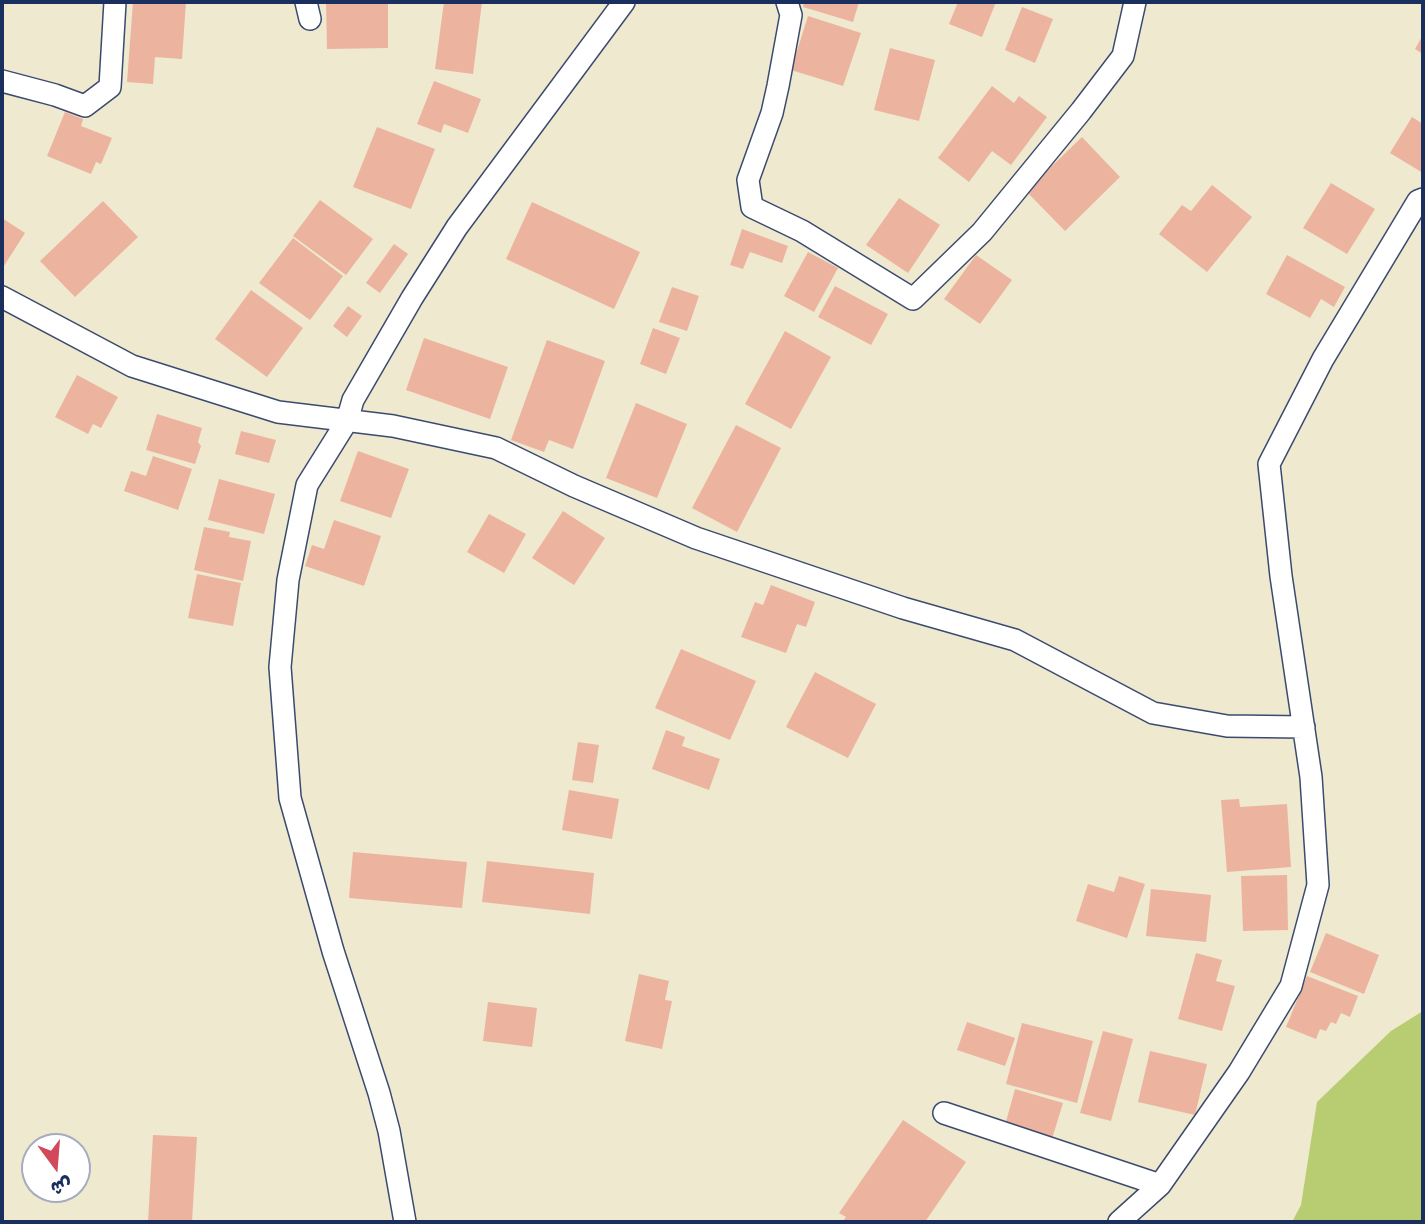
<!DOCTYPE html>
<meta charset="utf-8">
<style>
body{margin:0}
#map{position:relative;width:1425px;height:1224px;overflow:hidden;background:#eee9cf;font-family:"Shantell Sans","Playpen Sans Arabic",sans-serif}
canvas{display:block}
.frame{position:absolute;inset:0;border:4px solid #1b2f5e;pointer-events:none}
.north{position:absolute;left:21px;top:1133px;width:70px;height:70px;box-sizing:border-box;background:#fff;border:2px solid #a4acbf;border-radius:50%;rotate:164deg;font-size:19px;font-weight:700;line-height:28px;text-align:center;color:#1b2f5e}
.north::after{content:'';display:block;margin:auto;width:24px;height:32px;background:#d1495b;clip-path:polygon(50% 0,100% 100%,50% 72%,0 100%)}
</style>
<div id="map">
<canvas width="1425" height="1224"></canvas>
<div class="frame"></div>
<div class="north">ش</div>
</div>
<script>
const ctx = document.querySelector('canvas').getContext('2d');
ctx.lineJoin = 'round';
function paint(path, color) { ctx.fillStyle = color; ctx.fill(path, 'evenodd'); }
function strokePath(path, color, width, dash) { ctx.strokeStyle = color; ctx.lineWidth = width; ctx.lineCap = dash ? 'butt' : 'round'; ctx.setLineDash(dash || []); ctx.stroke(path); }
paint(new Path2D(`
 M1423 1011V1222H1292L1301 1205 1317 1102 1391 1031Z`), '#b8cd72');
paint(new Path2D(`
 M133 2H186L182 59 155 57 153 84 127 82Z
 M326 2H388V48L327 49Z
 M444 2H482L473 74 435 69Z
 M804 2H859L853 22 803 7Z
 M958 2H996L982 37 949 24Z
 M1022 7 1053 19 1035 63 1005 50Z
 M808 16 861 33 843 86 791 70Z
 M1423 35V54L1415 49Z
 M890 48 935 60 919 121 874 110Z
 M434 81 481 99 468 133 444 124 441 133 417 124Z
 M992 86 1014 103 1019 96 1047 117 1011 165 992 151 969 182 938 158Z
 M65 112 83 119 81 126 112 138 101 164 96 162 91 174 47 156Z
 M1412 117 1423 124V173L1390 153Z
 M377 127 435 149 411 209 353 187Z
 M1082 137 1120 177 1065 231 1026 191Z
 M1331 183 1375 209 1347 254 1303 228Z
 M1212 185 1252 217 1207 272 1159 234 1182 205 1191 211Z
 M899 198 940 225 908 273 866 245Z
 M320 200 373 239 346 275 293 236Z
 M103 201 138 237 75 297 40 261Z
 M532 202 640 252 614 309 506 259Z
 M2 218 25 233 2 269Z
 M742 229 788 246 782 263 750 252 743 269 730 265Z
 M293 238 343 276 310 320 259 283Z
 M394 244 408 254 380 293 366 283Z
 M808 252 838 268 814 312 784 296Z
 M976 255 1012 280 980 324 944 299Z
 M1287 255 1345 287 1334 307 1321 299 1310 318 1266 294Z
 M835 286 888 314 871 345 818 317Z
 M672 287 699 296 687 331 659 322Z
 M251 290 303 328 267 377 215 339Z
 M348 306 362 316 347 337 333 326Z
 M653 328 680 338 666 374 640 364Z
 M785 331 831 357 791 429 745 404Z
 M424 338 508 367 490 419 406 390Z
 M547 340 605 361 573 449 549 440 544 452 511 440Z
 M77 375 118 397 101 428 93 424 88 434 55 417Z
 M636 403 687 424 657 498 606 478Z
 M157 414 202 428 198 442 201 446 195 464 146 450Z
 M736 425 781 448 737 532 692 508Z
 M241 431 276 440 269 463 235 454Z
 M358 451 409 469 391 518 340 501Z
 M153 456 192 469 178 510 124 491 131 471 146 476Z
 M219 479 275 494 264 534 208 520Z
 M563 511 605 538 574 585 532 558Z
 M489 514 526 534 504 573 467 552Z
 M334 520 381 536 364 586 305 566 312 545 324 549Z
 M204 527 230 532 229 537 251 541 243 581 194 570Z
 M197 574 241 583 233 626 188 618Z
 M771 585 815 602 806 627 797 624 786 653 741 637 755 602 763 605Z
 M681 649 756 681 730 740 655 708Z
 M815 672 876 704 848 758 786 727Z
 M666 730 685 737 682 746 720 759 709 790 652 769Z
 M578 742 599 745 593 783 572 780Z
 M569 790 619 799 612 839 562 830Z
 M1239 799 1240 807 1287 804 1291 867 1227 872 1221 800Z
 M353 852 467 862 462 908 349 898Z
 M487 861 594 873 590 914 482 902Z
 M1287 875 1288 930 1243 931 1241 876Z
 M1119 876 1145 884 1127 938 1076 921 1088 884 1114 892Z
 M1151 889 1211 895 1206 942 1146 936Z
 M1326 933 1379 955 1364 994 1310 972Z
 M1196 953 1222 960 1216 981 1235 986 1222 1031 1178 1019Z
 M639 974 669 981 665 1000 672 1001 662 1049 625 1041Z
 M1307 976 1358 996 1350 1017 1341 1013 1336 1024 1331 1022 1326 1031 1320 1029 1316 1039 1286 1027Z
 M488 1002 537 1008 532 1047 483 1041Z
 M967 1022 1015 1038 1005 1066 957 1050Z
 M1022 1023 1093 1041 1077 1103 1006 1084Z
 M1103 1031 1133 1039 1111 1121 1080 1113Z
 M1150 1051 1207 1064 1195 1115 1138 1102Z
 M1015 1089 1063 1103 1051 1142 1004 1129Z
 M903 1120 966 1162 925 1222H842L846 1217 839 1213Z
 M153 1135 197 1137 192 1222H148Z`), '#ecb49f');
const minor = new Path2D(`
 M306 2 310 19
 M787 2 791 15 778 86 772 113 748 180 752 207 802 231 913 299 982 232 1081 111 1123 56 1135 2
 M2 81 55 95 85 106 110 87 115 2
 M2 297 132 366 278 412 393 426 496 448 574 486 696 538 903 608 1015 640 1153 713 1227 726 1304 727
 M944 1113 1160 1185
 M405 1222 389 1131 379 1093 333 951 290 798 280 667 288 580 307 485 347 421 353 400 412 298 457 227 624 2
 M1119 1222 1160 1185 1239 1072 1291 986 1318 885 1311 777 1281 576 1269 464 1323 359 1418 201 1423 199`);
strokePath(minor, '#3b4b6f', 24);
strokePath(minor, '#fff', 21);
</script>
